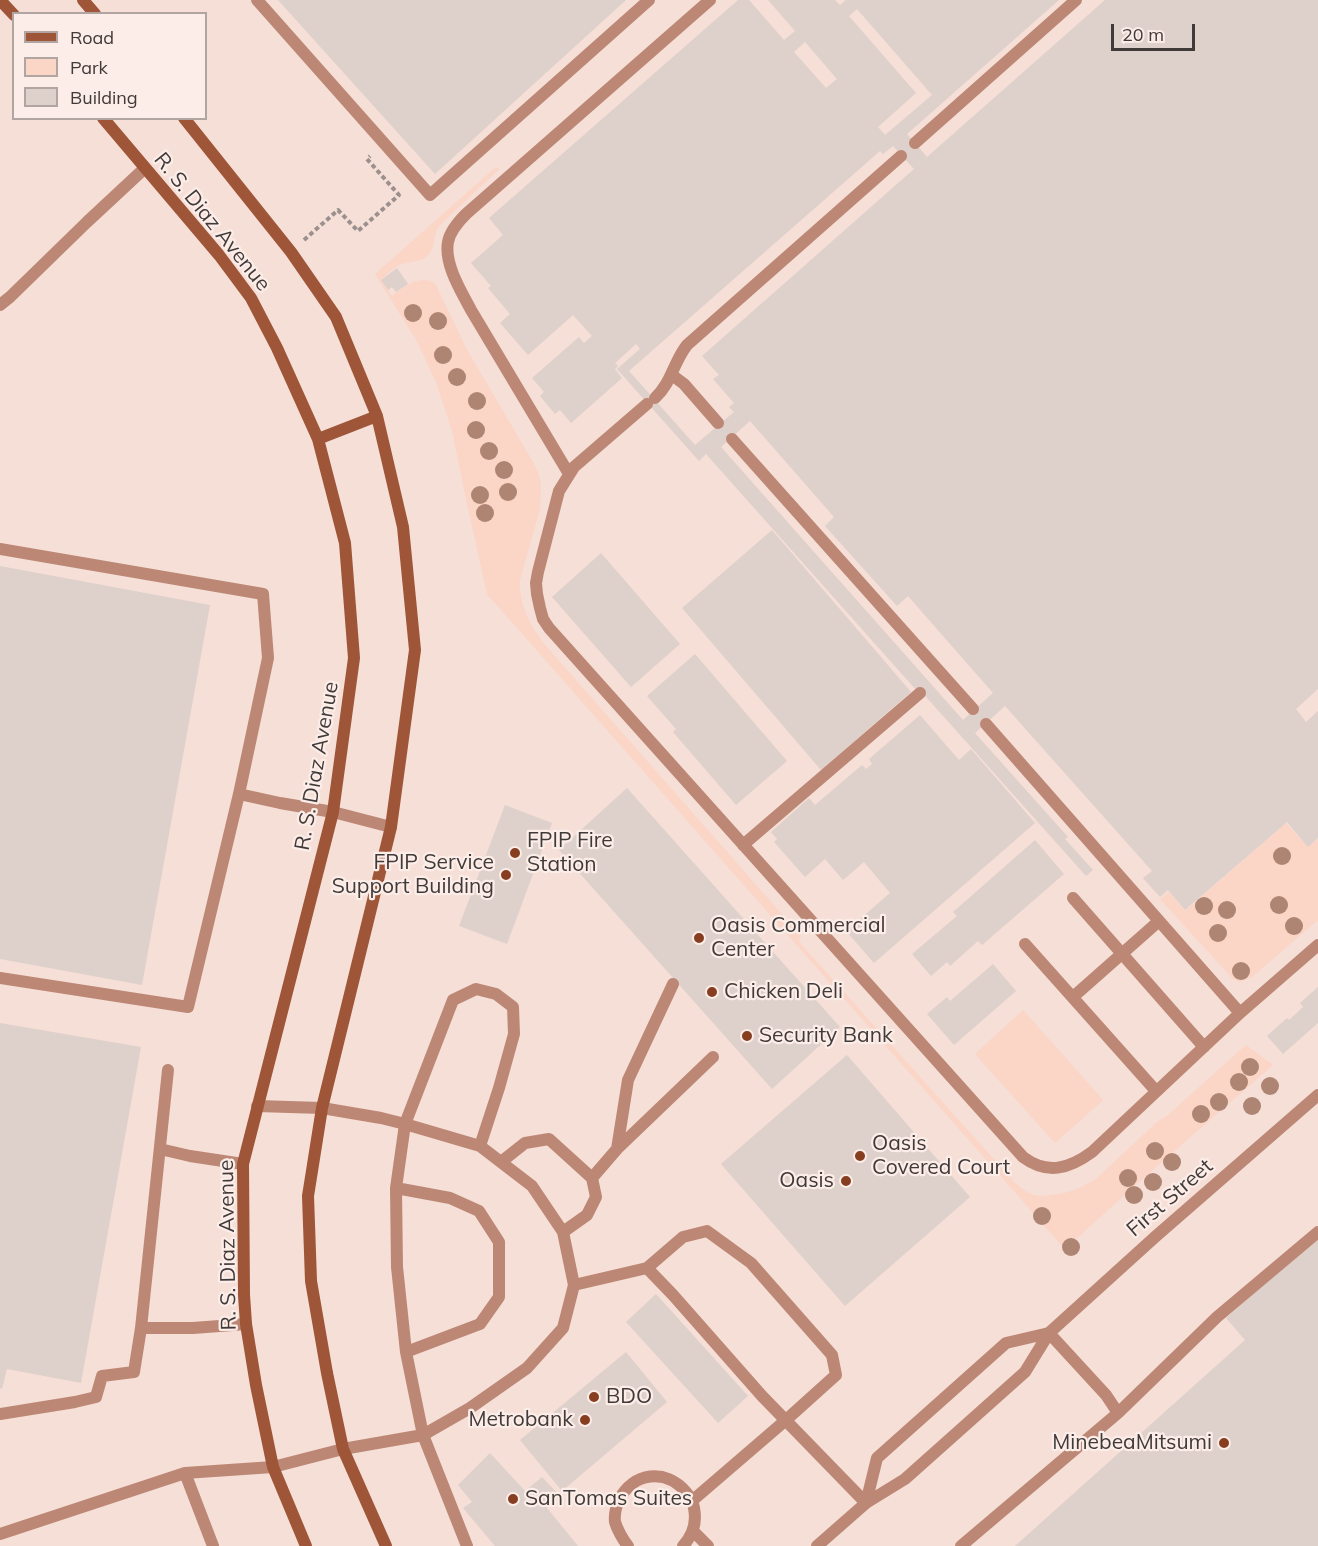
<!DOCTYPE html>
<style>
body{margin:0}
#map{position:relative;width:1318px;height:1546px;overflow:hidden;background:#fcede8;font-family:Mulish,sans-serif}
canvas{display:block}
.legend{position:absolute;left:12px;top:12px;width:195px;height:108px;box-sizing:border-box;background:#fcede8;border:2px solid #b1a5a2;margin:0;padding:8px 10px;list-style:none;font-size:18px;color:#403a38}
.legend li{display:flex;align-items:center;gap:12px;height:30px}
.legend b{width:30px;border:2px solid #b1a5a2}
.scale{position:absolute;left:1111px;top:24px;width:84px;height:27px;box-sizing:border-box;border:3px solid #403a38;border-top:0;padding-left:8px;font-size:18px;line-height:21px;white-space:nowrap;color:#403a38;-webkit-text-stroke:4px #fcede8;paint-order:stroke}
</style>
<div id="map">
<canvas width="1318" height="1546"></canvas>
<ul class="legend">
<li><b style="height:8px;background:#9e5538"></b>Road</li>
<li><b style="height:16px;background:#fbd5c6"></b>Park</li>
<li><b style="height:16px;background:#ded0cb"></b>Building</li>
</ul>
<div class="scale">20 m</div>
</div>
<script>
const ctx = document.querySelector('canvas').getContext('2d');
ctx.lineJoin = 'round';
function paint(path, color) { ctx.fillStyle = color; ctx.fill(path, 'evenodd'); }
function strokePath(path, color, width, dash) { ctx.strokeStyle = color; ctx.lineWidth = width; ctx.lineCap = dash ? 'butt' : 'round'; ctx.setLineDash(dash || []); ctx.stroke(path); }
function write(font, color, halo, rows, align = 'center') {
  ctx.font = font + ' Mulish,sans-serif'; ctx.lineWidth = 4.5; ctx.setLineDash([]); ctx.textBaseline = 'middle'; ctx.strokeStyle = halo; ctx.fillStyle = color; for (const [text, x, y, turn = 0] of rows) {
    ctx.save(); ctx.translate(x, y); ctx.rotate((+turn || 0) * Math.PI / 180); ctx.textAlign = isNaN(turn) ? turn : align; if (halo) ctx.strokeText(text, 0, 0); ctx.fillText(text, 0, 0); ctx.restore();
  }
}
paint(new Path2D(`
 M0 0H1318V1546H0ZM14 14H206V118H14Z`), '#f6dfd7');
paint(new Path2D(`
 M496 167 499 169 439 226C433 235 435 245 430 253 422 264 409 260 399 265 392 269 386 275 381 280L392 296C404 287 419 274 435 283L466 348 534 464 539 475 541 486 540 509 520 580C519 606 530 625 545 645L801 936 799 942 1016 1184 1024 1190 1034 1195 1044 1196 1064 1193 1077 1189 1095 1180 1157 1122 1167 1116 1246 1045 1273 1065 1141 1180 1065 1249 487 594 467 504 452 431 436 382 418 343 375 274Z
 M1286 823 1308 847 1318 839V920L1252 977 1240 982 1233 979 1160 899 1169 892 1185 911Z
 M1023 1010 1103 1100 1055 1143 975 1054Z`), '#fbd5c6');
paint(new Path2D(`
 M278 0H626L435 174Z
 M738 0H749L784 40 795 31 768 0H835L840 5 846 0H1059L907 134 927 157 1105 0H1318V689L1296 709 1306 722 1318 711V838L1308 847 1287 822 1185 910 1168 890 1160 897 1143 878 1152 871 1005 706 975 733 1068 837 1065 839 1093 870 1086 876 919 689 917 691 706 454 699 461 617 369 640 349 636 344 615 363 618 366 615 369 622 378 571 423 560 410 555 414 540 396 544 392 532 378 579 337 584 343 592 336 573 315 528 355 500 323 510 314 488 288 491 286 471 263 503 235 489 218ZM857 9 932 95 885 135 878 127 916 93 849 16ZM805 42 837 79 826 88 794 52ZM893 146 914 169 702 356 719 375 713 379 734 403 729 407 734 412 695 445 629 371 880 151 883 154ZM750 421 834 517 825 526 897 606 908 596 993 693 963 720 721 447Z
 M397 268 408 284 396 292 392 287 388 290 381 280Z
 M772 530 911 692 821 770 682 608Z
 M601 553 680 644 631 687 552 597Z
 M0 566 210 605 142 985 0 959Z
 M695 654 787 761 736 805 673 732 676 729 647 696Z
 M920 715 959 760 971 749 1035 823 874 963 846 931 890 893 864 862 843 880 825 859 805 877 774 842 777 839 771 832 809 798 815 805 862 765 866 769 872 764 869 759Z
 M627 788 840 1027 772 1089 559 850Z
 M505 805 552 823 507 944 459 926Z
 M1035 840 1064 874 982 945 978 941 950 966 947 962 931 976 912 954 957 916 953 912Z
 M993 964 1016 991 954 1045 927 1014 947 997 950 1001Z
 M1318 987V1023L1283 1054 1267 1036 1287 1018 1289 1020 1303 1007 1300 1003Z
 M0 1023 141 1047 81 1383 7 1369 2 1389 0 1388Z
 M847 1055 970 1197 845 1306 721 1164Z
 M1318 1236V1546H1015L1245 1340 1226 1318Z
 M656 1294 748 1396 718 1423 626 1322Z
 M626 1352 667 1402 562 1491 520 1440Z
 M490 1453 525 1491 542 1477 560 1496 547 1508 578 1546H495L463 1508 472 1502 458 1485Z`), '#ded0cb');
strokePath(new Path2D(`
 M304 240 338 210 358 231 399 195 367 159 370 156`), '#9b908d', 4, [4.5, 3]);
strokePath(new Path2D(`
 M915 143 1076 0
 M0 305 10 297 87 222 145 168
 M672 375 684 384 718 423
 M655 398C672 382 673 363 687 345L901 156
 M647 404 574 467 559 491 538 572 536 583 537 594 540 608 543 619 549 628 1023 1157C1047 1175 1069 1169 1092 1152L1240 1013 1318 945
 M732 439 973 709
 M569 474 471 310C461 291 444 264 448 242 450 231 459 221 466 214L710 0
 M0 549 263 594 268 658 239 794 188 1007 0 978
 M986 724 1240 1013
 M239 794 280 803 333 812 391 827
 M743 845 920 693
 M1073 898 1204 1047
 M1025 944 1156 1091
 M1073 997 1159 921
 M160 1149 190 1156 243 1164
 M617 1149 713 1057
 M501 1162 525 1143 549 1139 592 1178 596 1197 587 1215 563 1232
 M592 1178 617 1149 628 1080 673 984
 M396 1188 450 1198 479 1211 499 1242V1297L480 1324 406 1352
 M647 1268 673 1295 762 1396 866 1503
 M574 1285 647 1268 683 1237 707 1231 751 1263 832 1355 836 1375 786 1420 693 1500
 M141 1328H193L246 1324
 M1049 1333 1106 1395 1118 1413
 M0 1414 75 1402 96 1397 102 1376 134 1372 141 1328 168 1070
 M185 1473 213 1546
 M693 1531 708 1546
 M0 1534 185 1473 273 1467 343 1449 423 1435 470 1408 527 1368 563 1328 574 1285 563 1232 532 1186 480 1146 405 1124 381 1118 322 1108 257 1106
 M467 1546 423 1435 406 1352 397 1267 396 1188 405 1124 453 1000 476 989 496 994 513 1007 514 1034 499 1088 480 1146
 M628 1546C623 1540 617 1529 615 1522 614 1514 616 1507 619 1500 633 1472 666 1468 686 1492 691 1498 693 1501 694 1508 697 1523 693 1535 683 1546
 M961 1546 1118 1413 1217 1317 1318 1232`), '#bc8875', 12);
strokePath(new Path2D(`
 M257 0 430 195 649 0
 M866 1503 877 1458 1006 1343 1049 1333
 M817 1546 866 1503 905 1479 1025 1372 1049 1333 1155 1237 1318 1095`), '#bc8875', 12);
strokePath(new Path2D(`
 M0 0 14 15
 M83 0 95 14
 M103 118 219 255 251 298 277 348 318 439 345 543 354 658 333 812 243 1164 244 1295 246 1324 256 1385 273 1467 306 1546
 M184 118 291 252 336 317 377 416 403 527 415 650 391 827 322 1108 308 1196 311 1281 327 1373 343 1449 386 1546
 M318 439 377 416`), '#9e5538', 12);
ctx.fillStyle = '#ae8473';
for (const [x, y] of [
 [413,313],
 [438,321],
 [443,355],
 [457,377],
 [477,401],
 [476,430],
 [489,451],
 [504,470],
 [508,492],
 [480,495],
 [485,513],
 [1282,856],
 [1279,905],
 [1204,906],
 [1227,910],
 [1294,926],
 [1218,933],
 [1241,971],
 [1250,1067],
 [1239,1082],
 [1270,1086],
 [1219,1102],
 [1252,1106],
 [1201,1114],
 [1155,1151],
 [1172,1162],
 [1128,1178],
 [1153,1182],
 [1134,1195],
 [1042,1216],
 [1071,1247]
]) { ctx.beginPath(); ctx.arc(x, y, 9, 0, 2 * Math.PI); ctx.fill(); }
for (const [x, y, r, color] of [
 [515,853,6,"#863d20"],
 [506,875,6,"#863d20"],
 [699,938,6,"#863d20"],
 [712,992,6,"#863d20"],
 [747,1036,6,"#863d20"],
 [860,1156,6,"#863d20"],
 [846,1181,6,"#863d20"],
 [594,1397,6,"#863d20"],
 [585,1420,6,"#863d20"],
 [1224,1443,6,"#863d20"],
 [513,1499,6,"#863d20"]
]) { const dot = new Path2D(); dot.arc(x, y, r, 0, 2 * Math.PI); ctx.fillStyle = color; ctx.fill(dot); strokePath(dot, '#fcede8', 2); }
write('21px', '#403a38', '#fcede8', [
 ["R. S. Diaz Avenue",212,222,51],
 ["R. S. Diaz Avenue",317,766,-80],
 ["First Street",1170,1198,-41],
 ["R. S. Diaz Avenue",228,1245,-91]
]);
write('21px', '#403a38', '#fcede8', [
 ["FPIP Fire",527,841],
 ["Station",527,865],
 ["FPIP Service",494,863,"right"],
 ["Support Building",494,887,"right"],
 ["Oasis Commercial",711,926],
 ["Center",711,950],
 ["Chicken Deli",724,992],
 ["Security Bank",759,1036],
 ["Oasis",872,1144],
 ["Covered Court",872,1168],
 ["Oasis",834,1181,"right"],
 ["BDO",606,1397],
 ["Metrobank",573,1420,"right"],
 ["MinebeaMitsumi",1212,1443,"right"],
 ["SanTomas Suites",525,1499]
], 'left');
</script>
